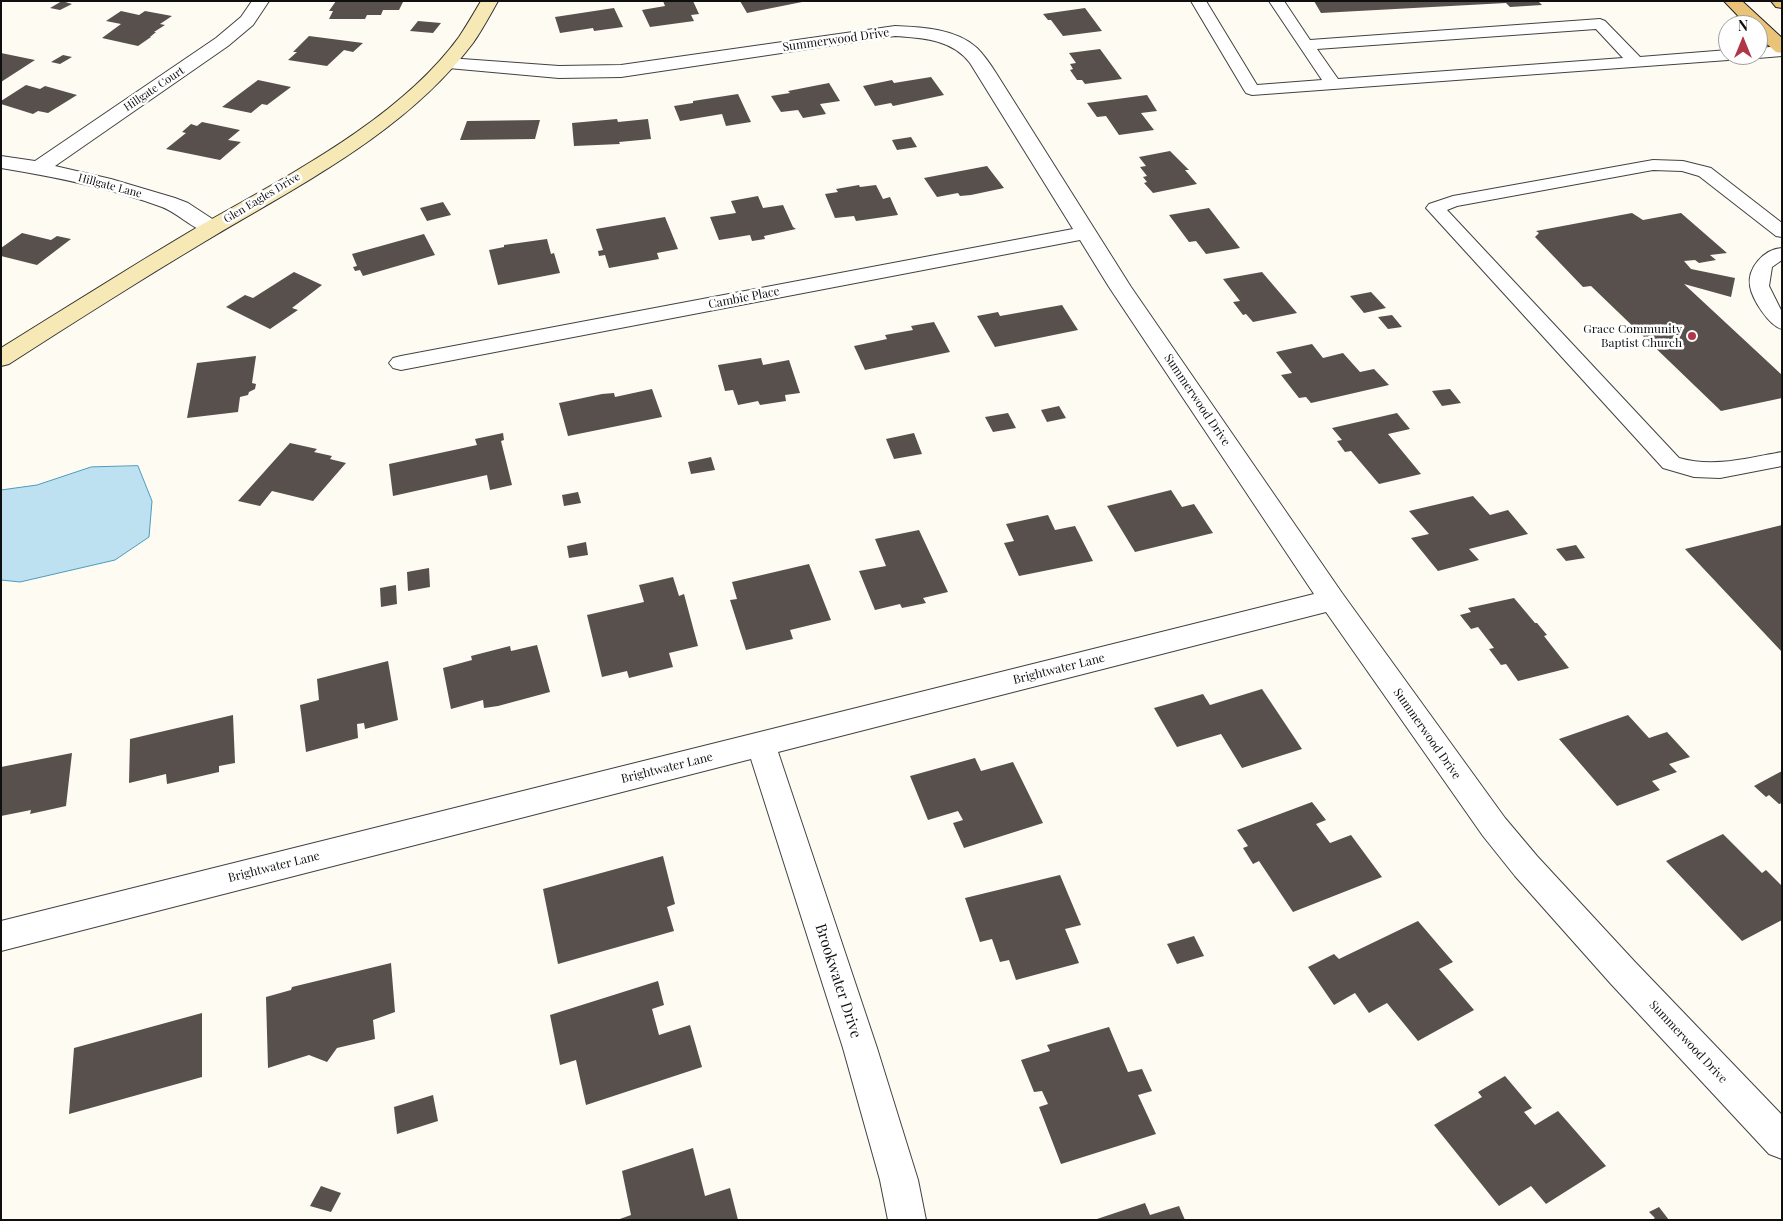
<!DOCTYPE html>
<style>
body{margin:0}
#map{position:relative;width:1783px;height:1221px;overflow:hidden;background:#fefbf3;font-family:"Playfair Display",serif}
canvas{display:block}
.frame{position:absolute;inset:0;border:2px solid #0f0f0f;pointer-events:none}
.north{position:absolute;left:1718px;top:15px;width:50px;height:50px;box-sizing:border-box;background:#fff;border:1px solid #9f9f9f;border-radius:50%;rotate:0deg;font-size:14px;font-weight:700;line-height:20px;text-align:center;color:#0f0f0f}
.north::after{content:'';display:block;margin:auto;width:18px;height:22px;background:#b03748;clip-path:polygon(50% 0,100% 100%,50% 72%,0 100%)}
</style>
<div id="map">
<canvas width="1783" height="1221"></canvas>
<div class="frame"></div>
<div class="north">N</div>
</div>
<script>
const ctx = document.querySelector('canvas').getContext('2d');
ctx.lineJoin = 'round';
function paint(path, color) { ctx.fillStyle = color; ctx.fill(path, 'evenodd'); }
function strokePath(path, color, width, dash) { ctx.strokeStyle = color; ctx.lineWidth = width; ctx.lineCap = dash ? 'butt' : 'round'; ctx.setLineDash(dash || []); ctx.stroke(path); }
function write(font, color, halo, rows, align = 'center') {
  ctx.font = font + ' "Playfair Display",serif'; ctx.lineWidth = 5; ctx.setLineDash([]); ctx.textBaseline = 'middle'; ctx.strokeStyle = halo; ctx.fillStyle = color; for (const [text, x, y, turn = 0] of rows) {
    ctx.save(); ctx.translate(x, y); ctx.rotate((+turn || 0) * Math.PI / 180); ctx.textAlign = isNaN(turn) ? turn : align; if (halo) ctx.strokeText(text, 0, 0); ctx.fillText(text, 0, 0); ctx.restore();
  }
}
const water = new Path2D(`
 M138 466 152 501 149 537 115 560 20 582 1 580V490L37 485 91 467Z`);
paint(water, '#bde1f0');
strokePath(water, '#4d9bbe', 1);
paint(new Path2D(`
 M62 1 72 4 60 10 50 8Z
 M336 1H391L403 2 399 10H383L381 15H367L365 19H329L333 11H329Z
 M663 1H693L699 14 691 15 694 21 650 27 642 10 665 6Z
 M740 1H802V2L747 13Z
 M1314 1H1538L1542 5 1510 7 1506 3 1321 13Z
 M614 8 623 27 594 31 593 28 560 33 555 17Z
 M1085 8 1102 31 1063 36 1051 20H1048L1043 14Z
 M121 11 139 15 145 11 172 16 160 24 165 25 154 32H156L150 37H151L138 46 102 38 121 24 106 21Z
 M418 21 441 23 433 33 410 31Z
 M309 36 363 43 353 52 344 50 327 66 288 60 297 52H293Z
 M1100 49 1122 79 1085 84 1082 80H1077L1070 70 1073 69 1070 64 1076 63 1069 53Z
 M1 53 35 60 1 82Z
 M63 55 72 57 60 64 51 62Z
 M931 77 944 95 893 106 891 103 875 106 863 86 892 80 894 83Z
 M258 80 291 87 267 105 262 104 251 113 222 107Z
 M829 83 840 101 820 104 826 114 803 118 798 110 781 112 771 96 790 93 788 91Z
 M26 85 40 89 45 86 77 95 48 113 38 111 33 114 1 104V101Z
 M738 94 751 122 726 126 722 114 680 121 674 106 693 103V101Z
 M1147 95 1157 111 1141 113 1154 130 1119 135 1106 116 1097 117 1087 103Z
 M617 119 618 122 648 119 651 139 619 142 620 144 574 146 572 123Z
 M540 120 535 139 460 140 467 121Z
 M202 122 240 130 228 140 241 142 220 160 166 149 186 133 182 132 191 124 197 126Z
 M911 137 917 147 897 150 892 140Z
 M1170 151 1189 170H1185L1197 184 1153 193 1144 183 1147 182 1143 177 1147 176 1140 167 1146 166 1139 157Z
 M987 166 1004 188 971 195 960 196 958 193 937 197 924 178Z
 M859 185 860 187 876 185 883 199 890 197 898 215 856 221 854 216 835 218 825 194 838 192 836 189Z
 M758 196 763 208 783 205 793 227 796 229 764 236 765 239 752 241 750 235 719 240 710 217 736 213 731 201Z
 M443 202 451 215 427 221 420 208Z
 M1209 208 1240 248 1206 254 1196 241 1189 242 1169 215Z
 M1632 213 1643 220 1681 213 1727 253 1710 255 1716 260 1699 263 1695 260 1684 261 1691 269 1735 278 1731 297 1684 284 1782 375V398L1721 411 1591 286 1583 287 1535 237 1539 233 1536 231Z
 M665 217 678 249 657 253 659 259 609 268 605 255 599 256 598 251 603 250 596 229Z
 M22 233 51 240 57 236 71 239 37 265 1 256V248Z
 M424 234 435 255 363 276 360 270 355 271 353 267 357 266 352 254Z
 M547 239 551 254 554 253 560 273 498 285 489 250 504 247V245Z
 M294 272 322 285 292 308 298 310 270 329 226 307 245 295 253 298Z
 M1262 272 1297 313 1253 322 1246 314 1243 315 1233 302 1240 301 1223 279Z
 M1371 292 1386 308 1364 313 1350 296Z
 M1062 305 1078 330 995 347 977 316 998 312 1000 316Z
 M1392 315 1402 327 1388 329 1378 317Z
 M934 322 950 352 865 370 854 346 887 339 885 335 913 330 911 326Z
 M1312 344 1323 358 1343 353 1360 372 1374 369 1389 385 1311 403 1306 397 1299 398 1281 375 1292 373 1276 352Z
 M256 356 252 383 256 384 255 389 249 392 248 395 240 397 238 412 187 418 197 363Z
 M761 358 763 365 789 360 800 393 785 395 786 401 760 405 758 401 738 405 733 390 725 391 718 365Z
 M652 389 662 417 568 436 559 403 602 394 614 393 615 397Z
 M1450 389 1461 403 1442 406 1432 391Z
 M1059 406 1066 418 1047 422 1041 410Z
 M1008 413 1016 428 993 432 985 417Z
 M1397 413 1410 429 1388 434 1421 474 1379 484 1351 451 1345 452 1337 441 1342 440 1332 428Z
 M503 433 504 440 501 441 512 485 490 490 487 475 393 496 389 464 477 445 475 439Z
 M914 433 922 454 894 459 886 439Z
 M290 443 317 449 314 452 332 456 330 459 346 463 313 501 272 491 260 506 238 501Z
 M711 457 715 470 691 474 688 462Z
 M1171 490 1182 507 1194 504 1213 533 1135 552 1107 506Z
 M578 492 581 503 564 506 562 495Z
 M1473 496 1490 515 1508 510 1528 534 1469 549 1479 560 1438 571 1411 538 1429 534 1409 511Z
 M1048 515 1055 530 1075 526 1093 561 1019 576 1004 543 1014 541 1006 524Z
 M1782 525V652L1685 549Z
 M919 530 948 592 923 598 926 603 902 608 900 604 875 610 859 571 886 566 875 539Z
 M586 542 588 555 569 558 567 546Z
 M1576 545 1585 558 1566 561 1556 549Z
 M809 564 831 620 790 630 793 639 746 650 730 600 737 599 732 582Z
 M429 568 430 587 408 591 407 572Z
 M673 577 679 596 684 594 698 646 669 653 673 667 629 678 627 671 602 677 587 615 644 602 639 585Z
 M396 585 397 604 381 607 380 588Z
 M1514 598 1535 623H1537L1547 635 1544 636 1569 668 1518 681 1506 664 1501 665 1489 649 1494 648 1478 627 1471 629 1460 615 1471 612 1468 608Z
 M537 645 550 692 498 706 484 708 483 700 451 709 443 668 472 660 471 656 510 646 511 651Z
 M388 661 398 720 365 729 364 723 357 724 358 738 306 752 300 705 319 700 317 679Z
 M1262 689 1302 749 1242 768 1221 734 1177 747 1154 708 1203 694 1210 705Z
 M233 715 235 763 219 766V772L167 784 166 774 129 783 130 739Z
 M1628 715 1649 738 1667 732 1690 757 1669 764 1677 772 1652 781 1660 790 1617 806 1559 739Z
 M72 753 66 806 30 814 31 810 1 816V767Z
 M975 758 981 771 1013 762 1043 823 964 848 953 823 963 820 958 811 928 820 910 776Z
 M1782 771V803L1779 804 1769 795 1766 797 1754 786Z
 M1312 802 1326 820 1316 824 1330 843 1351 835 1382 877 1293 912 1259 861 1253 864 1243 848 1248 846 1237 830Z
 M1723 834 1762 873 1766 870 1782 886V920L1742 941 1666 861Z
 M663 856 675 904 667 907 674 931 558 964 543 889Z
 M1060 875 1081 925 1065 929 1079 963 1016 980 1009 960 1000 962 992 939 980 942 965 898Z
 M1418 921 1453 962 1439 969 1474 1010 1418 1041 1387 1003 1369 1013 1355 993 1334 1005 1308 967 1334 954 1339 959Z
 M1194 936 1204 956 1177 964 1167 944Z
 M391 963 395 1012 373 1020 375 1039 337 1048 327 1062 309 1055 268 1068 266 997 291 990 292 987Z
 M658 981 664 1005 652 1009 659 1035 690 1025 702 1067 586 1105 576 1060 560 1065 550 1015Z
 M202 1013V1077L69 1114 74 1048Z
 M1109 1027 1128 1072 1142 1069 1152 1091 1138 1095 1156 1134 1061 1164 1039 1107 1048 1104 1042 1091 1034 1092 1021 1060 1050 1051 1047 1045Z
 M1505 1076 1532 1108 1524 1112 1535 1125 1558 1111 1606 1166 1546 1204 1531 1186 1499 1206 1434 1125 1482 1097 1478 1092Z
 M433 1095 438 1121 397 1134 394 1107Z
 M693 1148 705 1196 730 1188 738 1220H617L631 1215 622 1171Z
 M321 1186 341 1193 331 1212 310 1206Z
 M1145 1203 1150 1215 1179 1206 1185 1220H1094Z
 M1659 1207 1669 1220H1652L1655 1218 1649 1212Z`), '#57504d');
const lane = new Path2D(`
 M1191 1H1206L1257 85 1322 80 1269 1H1284L1310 40 1600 19 1605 21 1640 57 1728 50V55H1736L1734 58 1728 60 1252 95 1246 93 1244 90ZM1596 29 1623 58 1338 79 1317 49Z
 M1782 46V56L1758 58 1752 55H1758V48Z
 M1653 160 1683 161 1711 168 1782 223V237L1776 236 1699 176 1682 171 1653 170 1457 206 1447 210 1679 458C1714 468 1747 458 1782 452V466L1720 478 1694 477 1663 468 1426 208 1429 204 1453 196Z
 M1782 248V260L1772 267 1769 286 1782 312V329C1769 326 1752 299 1750 286 1747 268 1764 249 1782 248Z`);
const street = new Path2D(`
 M252 1H269L253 25 228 46 55 166 111 179 175 198 188 203 220 224 224 228 220 232C200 238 181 214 162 207 111 188 56 177 1 168V156L35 161 216 38 241 17Z
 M895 26C922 27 957 29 977 48 984 55 991 65 996 73L1131 287 1342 593 1505 818 1537 856 1635 962 1782 1115V1159L1769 1154 1611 984 1515 876 1483 836 1326 612 778 752 877 1048 918 1180 926 1220H888L880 1180 843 1048 751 759 1 951V921L1314 594 1109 287 1080 240 401 370 393 368 389 363 393 358 401 356 1073 229 970 63C952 39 922 38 895 36L621 77 559 78 448 68 442 67 439 63 442 59 448 58 559 66 621 65Z`);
const secondary = new Path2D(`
 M481 1H498C490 15 482 30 473 43 405 133 299 185 204 242 139 281 74 322 9 364L1 366V348C64 309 127 269 191 231 281 179 397 122 459 37 467 25 474 13 481 1Z`);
const primary = new Path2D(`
 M1724 1H1742L1782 38V53L1776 52 1758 36V25H1747Z
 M1771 1H1782V8L1776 7Z`);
strokePath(lane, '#424242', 2);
strokePath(street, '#424242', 2);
strokePath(secondary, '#313131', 2);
strokePath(primary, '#202020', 2);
paint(lane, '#fff');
paint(street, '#fff');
paint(secondary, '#f6e9b6');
paint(primary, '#e9c378');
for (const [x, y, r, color] of [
 [1692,336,5,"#b03748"]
]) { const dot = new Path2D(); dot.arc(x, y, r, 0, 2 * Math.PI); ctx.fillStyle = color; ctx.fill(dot); strokePath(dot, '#fff', 2); }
write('11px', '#0f0f0f', '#fff', [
 ["Hillgate Court",154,89,-34],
 ["Hillgate Lane",110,186,15],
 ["Glen Eagles Drive",262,198,-31]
]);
write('12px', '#0f0f0f', '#fff', [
 ["Summerwood Drive",836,40,-8],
 ["Cambie Place",744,298,-11],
 ["Summerwood Drive",1197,400,56],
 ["Brightwater Lane",1059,669,-14],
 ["Summerwood Drive",1427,734,55],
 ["Brightwater Lane",667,768,-14],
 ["Brightwater Lane",274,867,-14],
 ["Summerwood Drive",1688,1042,47]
]);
write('12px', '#0f0f0f', '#fff', [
 ["Grace Community",1682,329],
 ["Baptist Church",1682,343]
], 'right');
write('15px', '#0f0f0f', '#fff', [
 ["Brookwater Drive",838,981,72]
]);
</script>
